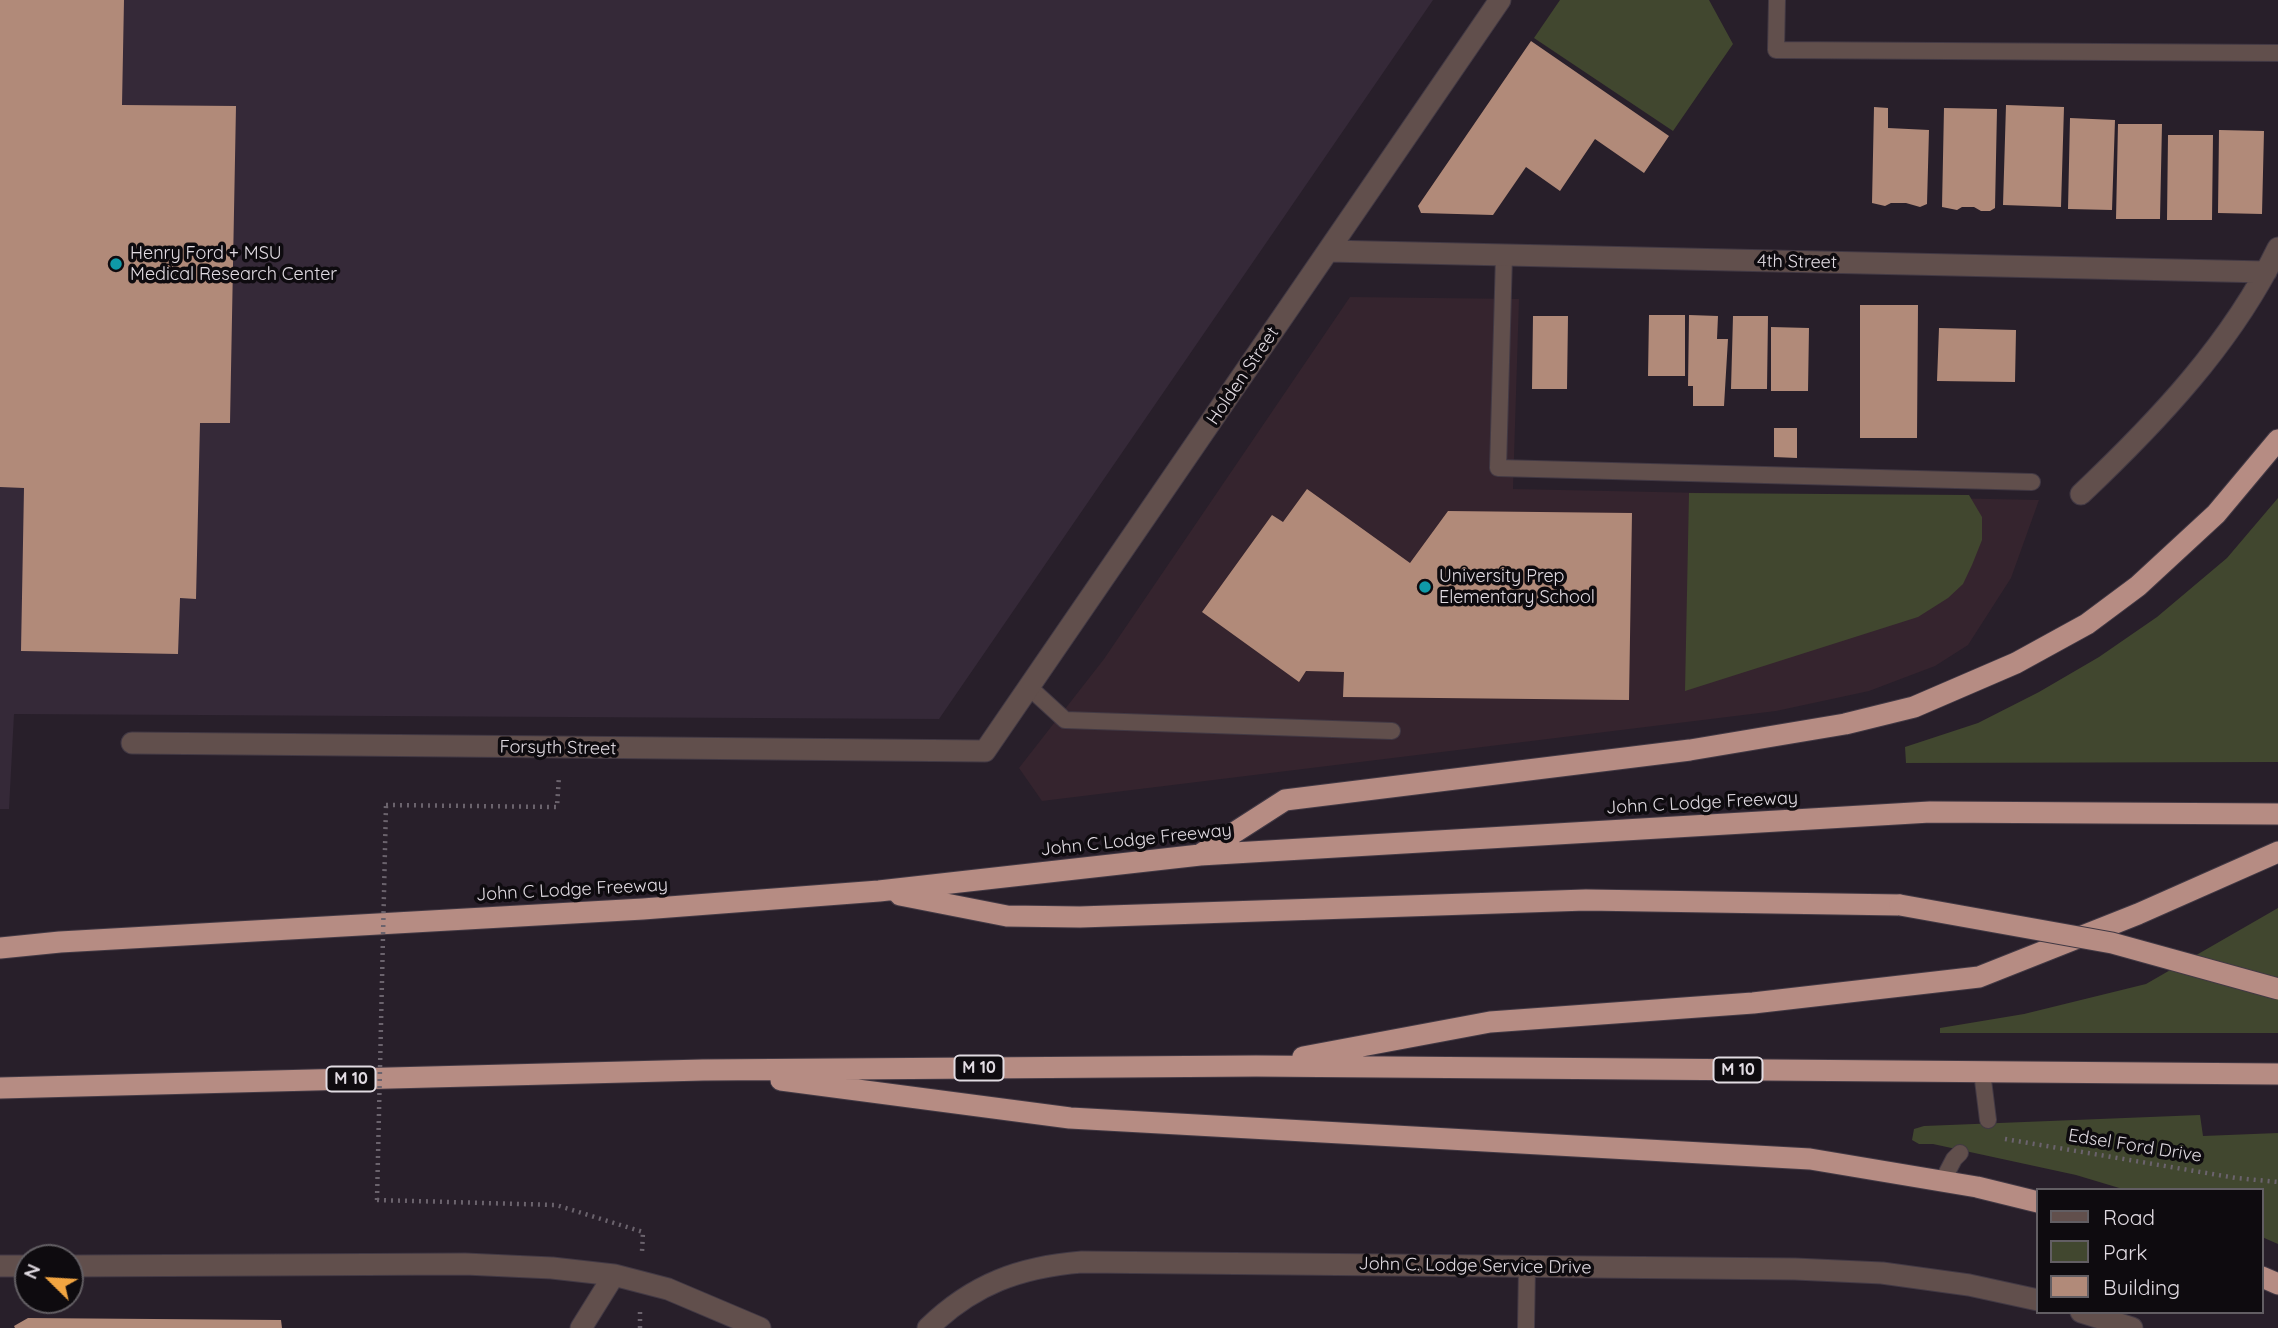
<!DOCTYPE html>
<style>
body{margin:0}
#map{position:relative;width:2278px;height:1328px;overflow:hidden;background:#281f2a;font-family:Quicksand,sans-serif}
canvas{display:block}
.legend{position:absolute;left:2036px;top:1188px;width:228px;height:126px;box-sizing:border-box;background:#0e0b0f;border:2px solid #625e63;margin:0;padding:9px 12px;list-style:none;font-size:21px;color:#e1dbe2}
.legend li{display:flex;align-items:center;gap:14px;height:35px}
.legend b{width:35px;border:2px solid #625e63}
.north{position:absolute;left:14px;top:1244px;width:70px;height:70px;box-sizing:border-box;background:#0e0b0f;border:2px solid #625e63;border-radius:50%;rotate:294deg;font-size:19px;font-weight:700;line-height:28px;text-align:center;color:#e1dbe2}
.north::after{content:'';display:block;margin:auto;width:24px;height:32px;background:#f2a541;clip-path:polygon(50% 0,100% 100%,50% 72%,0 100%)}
</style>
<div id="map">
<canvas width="2278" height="1328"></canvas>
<ul class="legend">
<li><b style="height:9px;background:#614f4c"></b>Road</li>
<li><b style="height:19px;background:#41472f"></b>Park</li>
<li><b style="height:19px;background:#b18a79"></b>Building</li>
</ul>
<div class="north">N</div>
</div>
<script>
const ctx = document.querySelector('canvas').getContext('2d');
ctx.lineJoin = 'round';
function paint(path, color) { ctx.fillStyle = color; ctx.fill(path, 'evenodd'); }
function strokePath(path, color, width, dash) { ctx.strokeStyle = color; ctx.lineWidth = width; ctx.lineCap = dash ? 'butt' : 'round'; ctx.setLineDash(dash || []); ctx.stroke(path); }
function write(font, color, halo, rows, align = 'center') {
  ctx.font = font + ' Quicksand,sans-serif'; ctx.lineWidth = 7; ctx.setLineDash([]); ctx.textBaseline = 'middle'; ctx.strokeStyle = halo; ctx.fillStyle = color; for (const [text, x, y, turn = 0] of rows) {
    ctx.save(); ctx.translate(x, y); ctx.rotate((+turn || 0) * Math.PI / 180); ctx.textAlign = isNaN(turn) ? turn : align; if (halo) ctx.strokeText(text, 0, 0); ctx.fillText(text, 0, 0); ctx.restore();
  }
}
paint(new Path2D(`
 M0 0H1433L939 719 14 714 9 809H0Z`), '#352938');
paint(new Path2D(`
 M1350 297 1519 299 1513 489 2039 500 2011 578 1968 645 1935 666 1869 691 1776 711 1042 801 1019 768 1104 659Z`), '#35242e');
paint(new Path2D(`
 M1560 0H1709L1733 44 1673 131 1534 38Z
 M1689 493 1969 495 1982 517V540L1972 565 1963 584 1948 598 1918 617 1685 691Z
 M2278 498V762L1906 763 1905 747 1978 723 2039 692 2099 657 2157 617 2227 558Z
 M2278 908V1033H1940V1028L2024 1014 2146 984Z
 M2200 1115 2203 1136 2278 1133V1244L2262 1237V1190H2126L2076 1175 1933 1144H1919L1912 1140 1914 1129 1924 1126Z`), '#41472f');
paint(new Path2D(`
 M0 0H124L122 105 236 106 230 423H200L196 599 180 598 178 654 21 651 24 488 0 487Z
 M1531 41 1669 136 1644 173 1595 139 1560 191 1526 167 1493 215 1421 213 1418 206Z
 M2006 105 2064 107 2061 207 2003 205Z
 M1874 107 1888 108V128L1929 130 1927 204 1920 207 1906 203H1891L1885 206 1872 203Z
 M1944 108 1997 109 1995 208 1990 211H1981L1974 207H1962L1957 210 1942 207Z
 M2070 118 2115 120 2112 210 2068 209Z
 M2118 124H2162L2160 219H2116Z
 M2219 130 2264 131 2262 214 2218 213Z
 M2168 135H2213L2212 220H2167Z
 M1860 305H1918L1917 438H1860Z
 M1649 315H1685V376H1648Z
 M1689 315 1718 316 1717 339H1728L1724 406H1693V386H1688Z
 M1533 316H1568L1567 389H1532Z
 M1733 316H1768L1767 389H1731Z
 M1771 327 1809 328 1808 391H1771Z
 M1939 328 2016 330 2015 382 1937 381Z
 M1774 428H1797V458L1774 457Z
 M1307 489 1410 563 1448 511 1632 513 1629 700 1343 697 1344 672 1306 671 1299 682 1202 612 1272 515 1283 522Z
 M28 1318 281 1320 282 1328H15L14 1326Z`), '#b18a79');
const lane = new Path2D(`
 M1777 0 1776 50 2278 53
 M1504 256 1498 468 2032 482
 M1030 688 1065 720 1392 731
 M1982 1072 1988 1120
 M1942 1182 1954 1159 1960 1153
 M1526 1328 1527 1266`);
const street = new Path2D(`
 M1328 251 2266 272
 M2081 494C2157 422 2232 343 2278 248
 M132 743 985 751 1500 0
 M0 1266H28
 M70 1266 465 1264 552 1268 614 1275 668 1289 760 1328
 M2081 1312 2132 1328
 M581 1328 614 1275
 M928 1328C973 1284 1020 1267 1082 1262L1795 1269 1882 1273 1969 1285 2038 1300`);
const highway = new Path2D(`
 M1201 854 1285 800 1690 750 1845 724 1914 707 2016 663 2087 624 2138 586 2216 514 2278 440
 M900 895 1007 916 1080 917 1586 900 1900 905
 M0 948 60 942 643 909 879 891 1200 855 1930 812 2278 814
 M1303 1057 1490 1022 1753 1003 1979 977 2138 914 2278 852
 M781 1080 1070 1118 1810 1159 1977 1187 2038 1202
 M0 1088 703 1070 1256 1066 2278 1074
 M2262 1277 2278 1284`);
strokePath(lane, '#423944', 18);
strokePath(street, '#423944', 23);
strokePath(highway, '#423944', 23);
strokePath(new Path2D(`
 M386 805 557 807 559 776
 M2005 1139 2236 1178 2278 1182
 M377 1200 556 1205 643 1232 642 1252
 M640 1328V1310`), '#6b636d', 4.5, [2, 5]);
strokePath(lane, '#614f4c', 16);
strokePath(street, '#614f4c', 21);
strokePath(highway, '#b68c83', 21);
const highwayBridge = new Path2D(`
 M1900 905 2112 943 2278 989`);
strokePath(highwayBridge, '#423944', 23, []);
strokePath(new Path2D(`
 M377 1200 386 805`), '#6b636d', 4.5, [2, 5]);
strokePath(highwayBridge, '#b68c83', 21);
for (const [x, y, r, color] of [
 [116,264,7,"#0f9aa8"],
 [1425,587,7,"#0f9aa8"]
]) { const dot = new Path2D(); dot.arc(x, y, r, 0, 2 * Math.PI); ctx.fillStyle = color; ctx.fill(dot); strokePath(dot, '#0e0b0f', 2.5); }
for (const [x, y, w] of [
 [979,1068,49],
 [1738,1070,49],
 [351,1079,49]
]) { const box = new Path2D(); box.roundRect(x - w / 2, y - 12.5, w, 25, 5); ctx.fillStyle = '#0e0b0f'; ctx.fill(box); strokePath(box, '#e1dbe2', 2); }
write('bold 16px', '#e1dbe2', null, [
 ["M 10",979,1068],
 ["M 10",1738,1070],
 ["M 10",351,1079]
]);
write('18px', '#e1dbe2', '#0e0b0f', [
 ["Henry Ford + MSU",130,254],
 ["Medical Research Center",130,275],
 ["University Prep",1439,577],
 ["Elementary School",1439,598]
], 'left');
write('18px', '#e1dbe2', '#0e0b0f', [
 ["4th Street",1797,262,1],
 ["Holden Street",1243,376,-56],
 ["Forsyth Street",558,748,1],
 ["John C Lodge Freeway",1702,803,-3],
 ["John C Lodge Freeway",1136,840,-6],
 ["John C Lodge Freeway",572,890,-3],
 ["Edsel Ford Drive",2135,1146,9],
 ["John C. Lodge Service Drive",1475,1266,1]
]);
</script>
